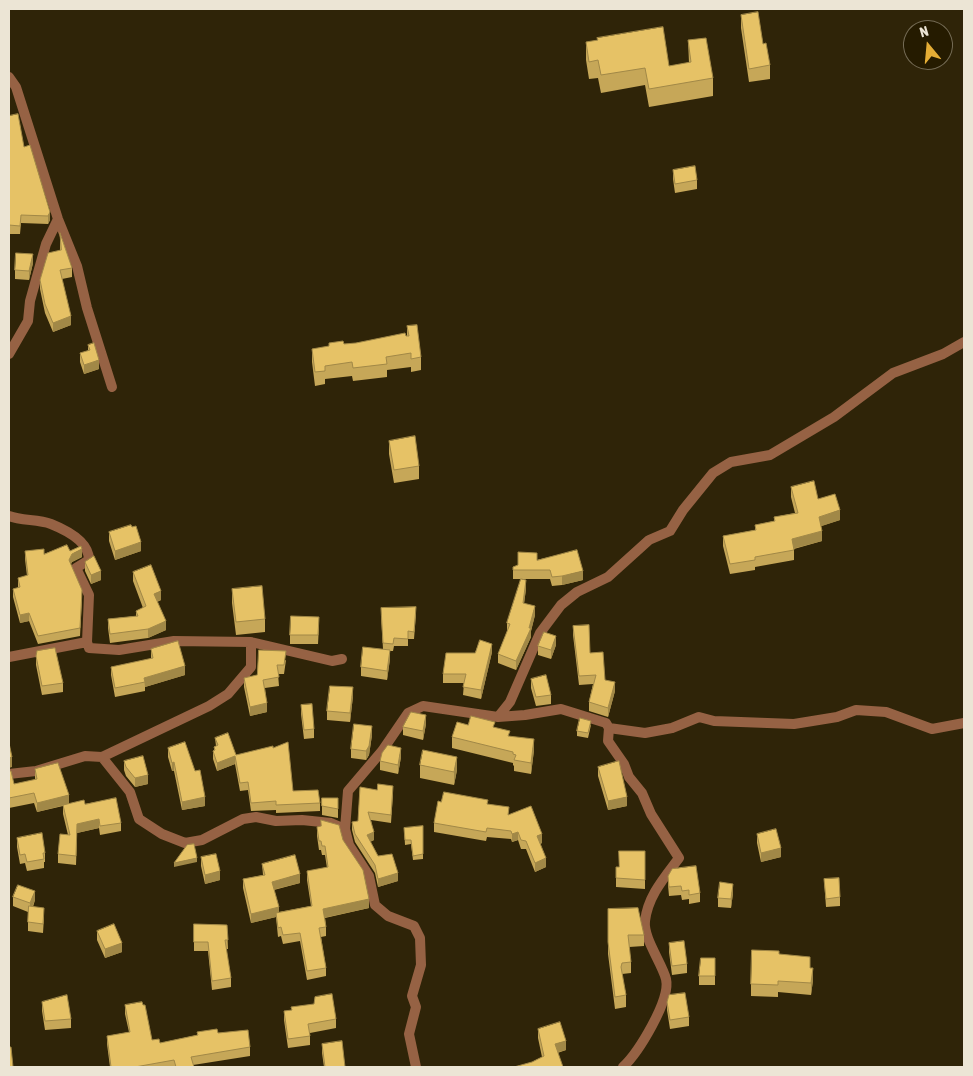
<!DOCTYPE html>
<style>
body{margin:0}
#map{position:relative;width:973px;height:1076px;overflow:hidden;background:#2f2408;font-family:"Asap Condensed",sans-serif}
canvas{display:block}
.frame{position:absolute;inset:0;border:10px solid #ece5d5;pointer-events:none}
.north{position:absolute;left:903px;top:20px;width:50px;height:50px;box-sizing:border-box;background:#251b00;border:1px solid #756c55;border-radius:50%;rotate:343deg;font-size:14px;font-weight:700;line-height:20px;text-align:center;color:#ece5d5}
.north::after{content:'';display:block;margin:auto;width:18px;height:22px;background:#e4ad35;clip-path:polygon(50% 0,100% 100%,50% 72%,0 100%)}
</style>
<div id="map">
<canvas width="973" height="1076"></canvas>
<div class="frame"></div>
<div class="north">N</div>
</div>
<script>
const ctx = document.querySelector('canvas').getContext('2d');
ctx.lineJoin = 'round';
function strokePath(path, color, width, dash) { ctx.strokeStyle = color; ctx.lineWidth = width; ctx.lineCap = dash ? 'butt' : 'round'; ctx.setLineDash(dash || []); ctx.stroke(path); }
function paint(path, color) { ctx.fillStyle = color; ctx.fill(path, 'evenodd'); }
strokePath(new Path2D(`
 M9 77 16 87 58 219 77 266 87 308 112 387
 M9 354 28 321 30 301 46 244 58 219
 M9 516C22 521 38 519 51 524 66 530 89 541 89 560L76 568 89 595 87 642 89 648 119 650 174 641 251 642 332 661 342 659
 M9 657 87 642
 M498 717 525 715 561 709 606 723 609 728 645 733 672 728 699 717 714 721 794 724 837 717 856 710 886 712 932 729 964 723
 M609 728 608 741 624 764 629 777 642 793 651 814 679 858C664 878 648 896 645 921 643 938 662 963 666 979 671 1000 638 1053 623 1067
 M102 757 130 792 139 819 162 834 185 843 202 840 243 819 256 817 276 821 302 820 331 823 345 829 349 845 369 876 375 905 388 916 414 926 420 938 421 965 412 996 416 1007 409 1034 416 1067
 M9 774 36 771 85 756 102 757 209 706 228 694 251 667V642
 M345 829 348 791 382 751 408 713 423 706 498 717 510 702 540 633 561 605 577 592 608 577 649 540 670 531 683 510 713 473 731 462 770 455 834 417 893 373 943 354 964 342`), '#966244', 10);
paint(new Path2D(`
 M741 15 763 44 770 65V79L749 82 741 28Z
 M688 40 713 78V96L649 107 645 85 601 93 598 78 589 79 586 60V42L669 66 689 63Z
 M9 116 24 147 50 220 48 224 21 223 20 234H9Z
 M673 170 697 180V189L675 193 673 179Z
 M60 233 72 268V277L62 279 71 325 53 332 45 313 40 289V280L60 250Z
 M33 263 29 280 15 279V270Z
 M407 326 421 357V370L411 372V367L387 370V377L353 381 352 376 325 379V384L315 386 312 362V349L407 336Z
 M88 345 99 369 84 374 80 362V353L88 351Z
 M389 441 419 466V479L394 483 389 454Z
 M791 487 818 499 840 520 821 526 822 541 794 549V560L755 567V570L730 574 723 546V536L755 530V525L774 521V517L795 513 791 497Z
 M132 527 141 551 115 560 109 541V532Z
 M25 551 44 554 70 551 82 557 72 562 71 564 82 598 80 636 38 644 29 621 20 623 13 597V589L18 588V578L27 576 25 559Z
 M537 560 583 580 562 585 552 586 550 579H522L526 589 524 603 535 615 531 631V637L516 670 498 663V654L507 632V623L521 579H513V567Z
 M85 562 101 580 91 584 85 571Z
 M133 572 161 600 157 602 166 630 148 638 110 643 108 628V619L136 616V611L143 608 133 581Z
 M232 589 265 619V632L236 635 232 603Z
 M416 614 414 639H408V646H394L393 651H390V659L387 680 361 676V667L383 649 381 615Z
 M319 626 318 644H290V635Z
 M573 626 590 653 605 680 615 691 608 717 589 711V702L593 684 579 685 573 635Z
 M556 645 551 659 538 655V646Z
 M151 649 185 675 145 687V691L115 697 111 675V667L151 659Z
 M492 652 481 699 463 695 464 683H443V674L475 653Z
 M36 656 63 683V692L42 695 36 665Z
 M286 660 284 674H278L279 686 265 688 267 712 250 716 244 687V678L257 675Z
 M531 679 551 695V704L536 706 531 688Z
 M353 696 350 722 327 720V711Z
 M301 705 314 729V738L304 739 301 714Z
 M426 724 423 740 403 735V727Z
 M468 725 495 728 534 750 531 774 514 771V766L513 765V763L452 748V737Z
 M591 725 588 738 577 736V731Z
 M372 735 369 755 366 760 351 758V749Z
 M215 738 236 755 293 791 320 803V811L276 813V810L251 811 248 790 240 791 235 764 217 771 213 759V751L214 750V747L216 746Z
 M168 748 195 771 205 806 182 810 174 771H172L168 757Z
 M401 757 398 774 380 770V761Z
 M124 761 148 784 135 787 126 776 124 770Z
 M420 765 457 770 454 785 420 778Z
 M598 767 627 806 608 810 598 776Z
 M35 769 69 804H85L121 823V831L100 835 99 828 77 833 76 865 58 863V854L68 835 63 814V806L37 812 34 803 9 808V771L14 784 35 780Z
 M360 787 393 794 391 823 371 820 374 840 370 842 378 856 398 881 378 887 375 873 355 842 352 830V822L358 821Z
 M322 798 338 807V818L322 815Z
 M441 802 488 805 509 815 542 843 540 844 546 867 535 872 526 849H521L518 840 512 842 511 839 487 837 486 841 434 832V823Z
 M423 826V859L413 860 411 844 405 845 404 828Z
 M317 827 343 840 369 908 325 918 326 927V936L321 937 326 968V976L307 980 300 941 283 944 281 936 278 937 276 917 251 923 243 888V879L263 875 262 864 300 883 274 890 279 912 311 906 307 880V871L327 868 325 855H322L321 850H319L317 836Z
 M757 834 781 857 761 862 757 843Z
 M17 838 45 853V862H44V868L27 871 25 863 20 864 17 847Z
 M645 851V889L616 887V867H619Z
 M201 857 220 880 205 884 201 866Z
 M668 876 700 893V902L689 904V899L682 900 681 895 669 896 668 885Z
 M824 879 840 897V906L826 907Z
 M733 893 731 908 718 907V898Z
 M13 897 35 900 33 907 44 917 43 933 28 931V912L13 906Z
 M608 909 644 935V946L629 947 631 962V973L622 974 626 995V1007L615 1009 608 954Z
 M194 924 227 925 228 949H226L231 978V987L212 990 208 951H194Z
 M97 931 122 952 105 958 97 940Z
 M669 943 687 964V973L672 975 669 952Z
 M779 954 810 968 813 980 811 995 778 992V997L751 996V984Z
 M715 958V985H699V976Z
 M42 1002 71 1019V1028L45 1030 42 1011Z
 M667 1002 689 1017V1026L670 1029 667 1010Z
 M125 1005 152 1040 160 1043 197 1035V1032L218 1033 250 1047V1056L193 1065 194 1067H110L107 1044V1036L129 1032 125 1014Z
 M284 1011 336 1019V1028L310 1033V1045L288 1048 284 1020Z
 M538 1029 566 1050 532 1062 542 1057 538 1038Z
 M322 1044 345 1067H324L322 1053Z`), '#c6a758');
paint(new Path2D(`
 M50 212V220L48 224V216Z
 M33 254V263L29 280V271Z
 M71 316V325L53 332V323Z
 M99 360V369L84 374V365Z
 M840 510V520L819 527V517Z
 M822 531V541L792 549V539Z
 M141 542V551L115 560V551Z
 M82 549V557L72 562 69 568V560L72 554Z
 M101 571V580L91 584V575Z
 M583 571V580L562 585V576Z
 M526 580V589L523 612V603Z
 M161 591V600L154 603V594Z
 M535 606V615L531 631V637L516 670V661L529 628Z
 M29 613V621L20 623V615Z
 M166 621V630L148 638V629Z
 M556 636V645L551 659V650Z
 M492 644V652L481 699V690Z
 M390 650V659L387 680V671Z
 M185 666V675L145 687 144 678Z
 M615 682V691L608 717V708Z
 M353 687V696L350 722V713Z
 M267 703V712L250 716V707Z
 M426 715V724L423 740V731Z
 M372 726V735L369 755 366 760V751Z
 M534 739V750L531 774V763Z
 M401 748V757L398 774V765Z
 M235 756V764L217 771V763Z
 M12 757V767L9 768V758Z
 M457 757V770L454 785V772Z
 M174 762V771H172V763Z
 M148 775V784L135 787V778Z
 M69 795V804L37 812V803Z
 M205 797V806L182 810V802Z
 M627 797V806L608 810V801Z
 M99 819V828L77 833 76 865 77 824Z
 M374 832V840L367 843V835Z
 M518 832V840L512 842V834Z
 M542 834V843L537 845V836Z
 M781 848V857L761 862V853Z
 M197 858V862L174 867V863Z
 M546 858V867L535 872V863Z
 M220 871V880L205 884V875Z
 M398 873V881L378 887V879Z
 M300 874V883L272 890V882Z
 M733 884V893L731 908V899Z
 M35 891V900L30 912V903Z
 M369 899V908L323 918V909Z
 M279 907V916L276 913V917L251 923V914Z
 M122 943V952L105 958V949Z
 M813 968V980L811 995V983Z
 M566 1041V1050L555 1053V1044Z`), '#a18847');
const building = new Path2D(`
 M758 12 763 44 766 43 770 65 749 69 741 15Z
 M663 27 669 66 691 62 688 40 706 38 713 78 649 89 645 68 601 75 598 60 589 62 586 42 598 40 597 38Z
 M18 114 24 147 30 145 50 212 48 216 21 215 20 226 9 225V116Z
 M695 166 697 180 675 184 673 170Z
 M60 233 72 268 60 270 71 316 53 323 45 304 40 280 48 253 61 250Z
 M16 253 33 254 29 271 15 270Z
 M417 325 421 357 411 359V353L386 357 387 364 353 368 352 362 325 366V371L315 372 312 349 329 346V343L343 341 344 344 356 343 405 333 406 336H409L407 326Z
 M94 343 99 360 84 365 80 353 90 350 88 345Z
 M415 436 419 466 394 470 389 441Z
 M814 481 818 499 835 494 840 510 819 517 822 531 792 539 794 550 755 557V560L730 564 723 536 756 530 755 525 775 521 774 517 798 513 791 487Z
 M131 525 132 527 136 526 141 542 115 551 109 532Z
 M67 545 70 551 81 546 82 549 72 554 69 560 82 590 80 628 38 636 29 613 20 615 13 589 20 587 18 578 28 575 25 551 44 549V554Z
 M577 550 583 571 562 576 552 577 550 570H513V567L518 565V552L537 553V560Z
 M94 556 101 571 91 575 85 562Z
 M151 565 161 591 154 594 166 621 148 629 110 634 108 619 138 616 136 611 146 606 133 572Z
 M521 579 526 580 523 603 535 606 529 628H531L516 661 498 654 510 624 507 623Z
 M262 586 265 619 236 622 232 589Z
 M416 607 414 632 408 631V639L394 638 393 644 383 643 381 608Z
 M291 616 319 617 318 635H290Z
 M589 625 590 653 603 652 605 680 615 682 608 708 589 702 596 675 579 676 573 626Z
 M544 632 556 636 551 650 538 646Z
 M480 640 492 644 481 690 463 687 466 674H443L446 653H475Z
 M178 641 185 666 144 678 145 682 115 688 111 667 153 658 151 649Z
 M363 647 390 650 387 671 361 667Z
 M55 648 63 683 42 686 36 656 37 651Z
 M259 650 286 651 284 665H277L279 677 263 680 267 703 250 707 244 678 257 675Z
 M546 675 551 695 536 697 531 679Z
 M330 686 353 687 350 713 327 711Z
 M312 704 314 729 304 730 301 705Z
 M411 712 426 715 423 731 403 727Z
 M471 716 495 722 493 727 510 731 508 736 534 739 531 763 514 760 516 755 513 754V752L452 737 457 722 468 725Z
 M580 718 591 721 588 733 577 731Z
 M354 724 372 726 369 746 366 751 351 749Z
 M228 733 236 755 273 746V748L288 742 293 791 318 790 320 803 276 805V801L251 803 248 782 240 783 235 756 217 763 213 751 215 750 214 747 218 745 215 738Z
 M185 742 195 771 200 770 205 797 182 802 174 762 172 763 168 748Z
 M9 743 12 757 9 758Z
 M388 745 401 748 398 765 380 761 382 753Z
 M423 750 457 757 454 772 420 765Z
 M143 756 148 775 135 778 126 767 124 761Z
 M619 761 627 797 608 801 598 767Z
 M58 763 69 795 37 803 34 793 9 798V771H11L14 784 37 779 35 769Z
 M378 784 393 786 391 815 368 812 374 832 367 835 378 856 392 854 398 873 378 879 375 865 355 834 352 822 358 821 360 787 377 790Z
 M444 792 488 800 487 804 509 807 508 815 531 806 542 834 537 836 546 858 535 863 526 841 521 840 518 832 512 834 511 831 487 828 486 832 434 823 438 801 441 802Z
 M116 798 121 823 100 826 99 819 77 824 76 856 58 854 60 834 70 835 63 805 84 800 85 804Z
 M322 798H338V809L322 806Z
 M321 820 339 825 343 840 363 870 369 899 323 909 326 927 319 928 326 968 307 971 300 933 283 935 281 927 278 928 276 913 312 906 307 871 328 867 325 846H322L321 841H319L317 827 321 826Z
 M423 826V854L413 856 411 840H405L404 828Z
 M776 829 781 848 761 853 757 834Z
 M42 833 45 853H43L44 859 27 862 25 854 20 855 17 838Z
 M194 844 197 858 174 863 187 845Z
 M619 851H645V880L616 878V867H619Z
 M216 854 220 871 205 875 201 857Z
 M295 855 300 874 272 882 279 907 251 914 243 879 265 875 262 864Z
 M696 866 700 893 689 895V890L682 891 681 886 669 887 668 876 672 869Z
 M839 878 840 897 826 899 824 879Z
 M720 882 733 884 731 899 718 898Z
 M18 885 35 891 30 903 13 897Z
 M29 906 44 908 43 924 28 922Z
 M638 908 644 935H628L631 962 622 963 621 967 626 995 615 997 608 942V909Z
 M114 924 122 943 105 949 97 931Z
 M194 924 227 925 228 940H225L231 978 212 981 208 942H194Z
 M684 941 687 964 672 966 669 943Z
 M752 950 779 951V954L810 957V968H813L811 983 778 981V985L751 984Z
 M701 958H715V976H699Z
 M685 993 689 1017 670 1020 667 1002 669 995Z
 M332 994 336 1019 308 1024 310 1036 288 1039 284 1011 292 1010 291 1007 314 1004 315 997Z
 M67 995 71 1019 45 1021 42 1002Z
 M142 1002 143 1005H145L152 1040 159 1039 160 1043 198 1035 197 1032 217 1029 218 1033 248 1030 250 1047 191 1057 194 1067H176L174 1060 135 1067H111L107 1036 130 1032 125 1005Z
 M560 1022 566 1041 555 1044 563 1067H514L532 1062 544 1056 538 1029Z
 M342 1041 345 1067H325L322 1044Z
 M9 1047H11L13 1067H9Z`);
paint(building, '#e6c266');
strokePath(building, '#a18847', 1);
</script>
